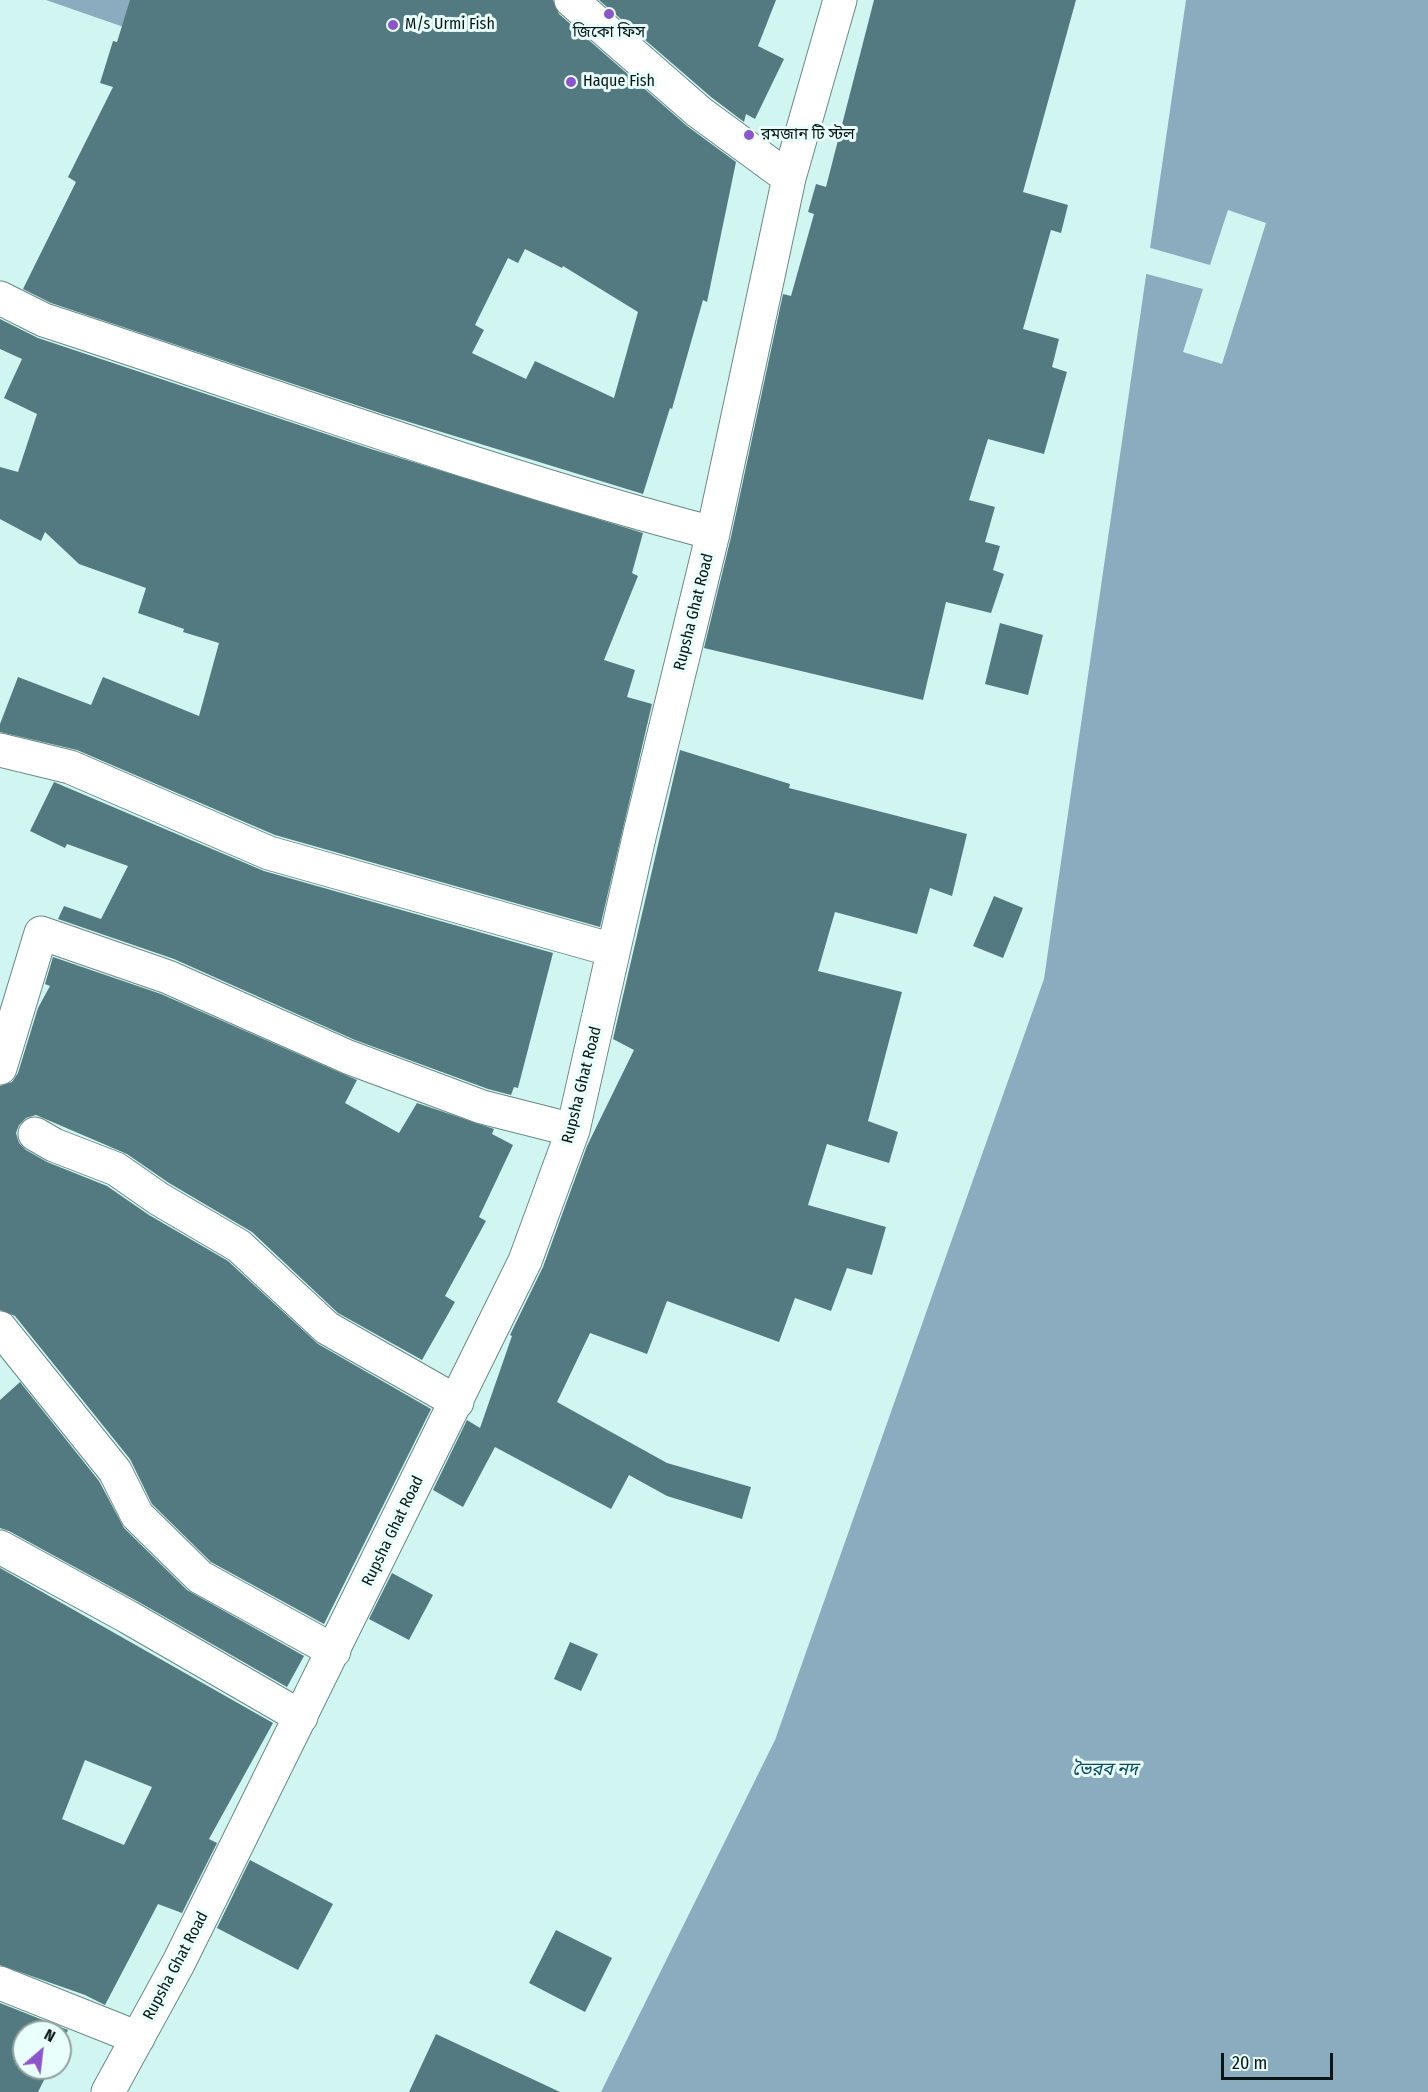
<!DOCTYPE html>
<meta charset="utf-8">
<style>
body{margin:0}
#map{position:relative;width:1428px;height:2092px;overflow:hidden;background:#d1f5f0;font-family:"Fira Sans Condensed",sans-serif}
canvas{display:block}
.north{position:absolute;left:12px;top:2020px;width:60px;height:60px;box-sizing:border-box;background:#e9fffb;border:2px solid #90a29f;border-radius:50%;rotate:28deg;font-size:16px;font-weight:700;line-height:24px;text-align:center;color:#0a1715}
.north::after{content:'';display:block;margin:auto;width:21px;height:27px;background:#8d55cc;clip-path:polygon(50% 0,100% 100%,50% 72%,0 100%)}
.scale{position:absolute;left:1221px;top:2053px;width:112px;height:27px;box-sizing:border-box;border:3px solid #0a1715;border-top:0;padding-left:8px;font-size:18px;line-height:21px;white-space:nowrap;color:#0a1715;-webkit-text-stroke:4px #e9fffb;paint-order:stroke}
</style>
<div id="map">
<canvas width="1428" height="2092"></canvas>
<div class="north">N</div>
<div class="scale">20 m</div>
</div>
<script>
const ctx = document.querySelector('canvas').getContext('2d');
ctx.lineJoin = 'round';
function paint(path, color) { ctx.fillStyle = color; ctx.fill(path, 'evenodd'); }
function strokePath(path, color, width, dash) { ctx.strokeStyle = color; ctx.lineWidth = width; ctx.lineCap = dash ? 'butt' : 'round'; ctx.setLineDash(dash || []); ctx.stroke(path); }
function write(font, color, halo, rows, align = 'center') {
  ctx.font = font + ' "Fira Sans Condensed","Noto Sans Bengali",sans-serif'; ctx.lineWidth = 6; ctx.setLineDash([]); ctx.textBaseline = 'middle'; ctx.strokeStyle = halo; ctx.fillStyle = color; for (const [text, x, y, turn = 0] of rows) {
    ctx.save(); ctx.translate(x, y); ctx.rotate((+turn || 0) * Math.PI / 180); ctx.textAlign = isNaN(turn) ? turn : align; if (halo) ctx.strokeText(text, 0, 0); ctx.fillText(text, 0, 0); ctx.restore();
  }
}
paint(new Path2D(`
 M46 0H150L138 32Z
 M1186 0H1428V2092H601L775 1740 1044 979Z`), '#8bacbe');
paint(new Path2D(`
 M1228 210 1266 223 1222 364 1183 352 1203 289 1143 273 1147 247 1210 265Z`), '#d1f5f0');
paint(new Path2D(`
 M130 0H553L559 14 687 126 736 162 707 302 703 300 672 409 670 408 643 494 383 414 51 303 23 289 76 182 68 177 113 87 100 83 113 41 117 42ZM525 249 562 268 563 266 638 312 614 398 535 361 526 379 472 353 484 330 475 325 508 258 518 263Z
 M599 0H776L758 46 784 59 755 119 746 114 744 122 711 97Z
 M874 0H1076L1023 192 1068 205 1061 233 1051 230 1023 329 1059 339 1052 367 1067 372 1044 454 988 439 969 500 995 507 985 542 1000 546 993 570 1004 574 991 613 946 602 923 700 704 648 731 537 783 294 791 296 814 214 808 212 816 184 826 187Z
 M0 319 38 338 371 449 643 533 632 573 638 576 604 660 635 670 627 697 652 704 600 927 275 835 77 750 0 732V724L18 677 91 705 103 677 199 716 219 643 183 632 184 629 138 613 146 588 79 564 45 532 41 541 0 519V467L18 472 37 414 4 398 22 359 0 349Z
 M1000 623 1043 635 1028 695 985 684Z
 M680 750 790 784 789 788 967 834 952 896 930 888 917 934 835 912 818 971 902 992 868 1121 898 1132 889 1163 827 1144 808 1205 886 1227 872 1275 847 1268 831 1311 795 1298 779 1342 667 1301 647 1354 590 1333 557 1402 667 1463 751 1487 742 1519 667 1496 629 1475 611 1509 495 1447 463 1507 433 1490 467 1420 480 1428 512 1336 510 1335 543 1267 587 1146 634 1050 613 1039Z
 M54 782 264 871 553 953 518 1088 514 1087 511 1095 488 1089 355 1040 174 959 58 919 64 906 101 919 128 866 67 844 65 848 30 831Z
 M994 896 1023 908 1003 958 973 946Z
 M53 957 161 994 357 1080 345 1103 399 1133 417 1103 494 1129 492 1134 513 1145 479 1217 486 1221 445 1296 455 1302 422 1360 338 1313 252 1232 169 1183 127 1154 36 1115 26 1118 19 1125 16 1133 19 1143 26 1150 47 1162 107 1186 149 1215 228 1261 318 1344 431 1409 324 1624 211 1562 152 1504 130 1459 15 1316 0 1310V1086L12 1082 18 1073 38 1008 50 986 45 984Z
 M20 1382 99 1481 124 1528 187 1590 304 1656 287 1687 137 1601 9 1531 0 1528V1400Z
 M0 1568 273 1723 209 1839 217 1843 182 1913 158 1904 105 2005 85 1995 0 1965ZM85 1760 152 1787 124 1845 62 1819Z
 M392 1573 433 1595 409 1640 369 1619Z
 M570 1642 598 1654 581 1691 554 1679Z
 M250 1860 333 1904 298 1970 217 1928Z
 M556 1930 612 1958 585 2012 529 1983Z
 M0 2003 68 2030 60 2046V2032H24V2068H50L38 2092H0Z
 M436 2034 560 2092H409Z`), '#547a81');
const minor = new Path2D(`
 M571 0 699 112 789 178
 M0 298 44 320C266 392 486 474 713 533
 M0 750 70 767 269 853 613 950
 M0 1068 41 933 168 977 348 1057 482 1107 573 1130
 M35 1134 54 1145 116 1169 159 1199 239 1246 327 1328 457 1402
 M0 1328 115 1471 137 1515 200 1577 334 1651
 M0 1547 128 1617 301 1717
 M0 1983 138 2038
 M108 2092 179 1962 525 1261 573 1130 640 833 713 533 789 178 840 0`);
strokePath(minor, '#688a85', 35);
strokePath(minor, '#fff', 33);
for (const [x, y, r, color] of [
 [609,14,6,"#8d55cc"],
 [393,25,6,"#8d55cc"],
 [571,82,6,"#8d55cc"],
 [749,135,6,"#8d55cc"]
]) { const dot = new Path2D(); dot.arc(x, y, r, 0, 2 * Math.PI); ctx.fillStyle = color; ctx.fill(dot); strokePath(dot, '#e9fffb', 2); }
write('16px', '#0a1715', '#e9fffb', [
 ["M/s Urmi Fish",405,25],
 ["জিকো ফিস",609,33,"center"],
 ["Haque Fish",583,82],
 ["রমজান টি স্টল",761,135]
], 'left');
write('16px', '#0a1715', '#e9fffb', [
 ["Rupsha Ghat Road",694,612,-76],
 ["Rupsha Ghat Road",582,1085,-76],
 ["Rupsha Ghat Road",393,1531,-64],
 ["Rupsha Ghat Road",176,1966,-62]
]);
write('italic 18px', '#074863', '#e9fffb', [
 ["ভৈরব নদ",1105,1770]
]);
</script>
